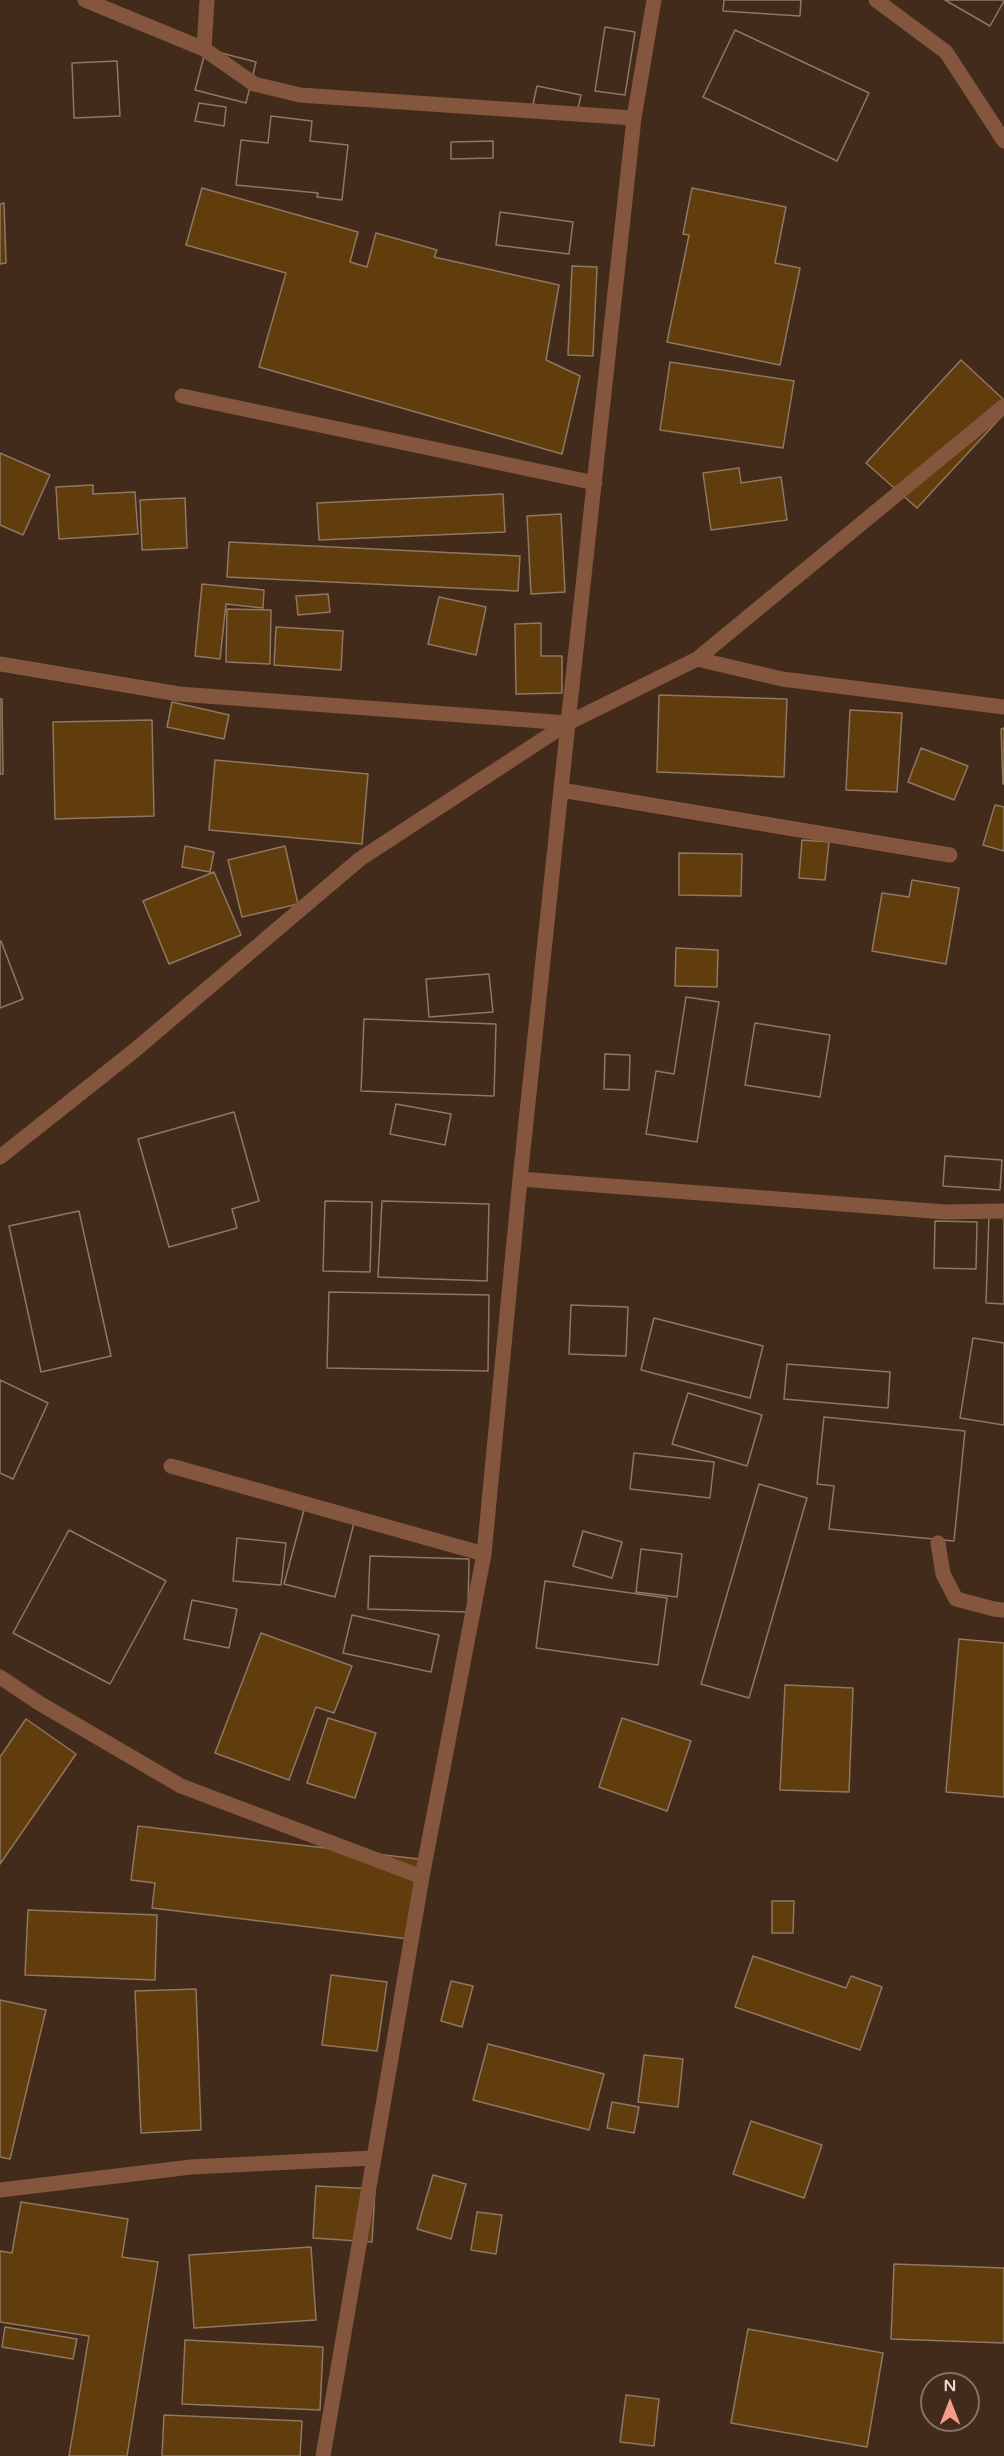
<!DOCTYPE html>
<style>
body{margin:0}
#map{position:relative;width:1004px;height:2456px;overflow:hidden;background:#432b1c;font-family:"Varela Round",sans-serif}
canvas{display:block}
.north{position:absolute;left:920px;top:2372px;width:60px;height:60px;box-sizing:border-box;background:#432b1c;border:2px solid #857164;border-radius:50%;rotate:0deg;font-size:16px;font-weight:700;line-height:24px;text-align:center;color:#e8d9d0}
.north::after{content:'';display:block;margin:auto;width:21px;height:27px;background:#f49e89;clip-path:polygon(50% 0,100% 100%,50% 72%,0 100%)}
</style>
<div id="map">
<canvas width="1004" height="2456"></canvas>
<div class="north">N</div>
</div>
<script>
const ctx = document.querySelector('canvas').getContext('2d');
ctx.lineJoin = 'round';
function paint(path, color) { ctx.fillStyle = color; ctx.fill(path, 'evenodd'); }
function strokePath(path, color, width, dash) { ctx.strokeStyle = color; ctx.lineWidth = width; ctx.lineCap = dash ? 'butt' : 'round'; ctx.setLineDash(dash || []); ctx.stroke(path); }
const building = new Path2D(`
 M724 0H801L800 16 723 11Z
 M724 0H801L800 16 723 11Z
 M945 0H1004V1L990 26Z
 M945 0H1004V1L990 26Z
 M605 27 635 32 625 95 595 91Z
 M605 27 635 32 625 95 595 91Z
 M735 30 869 93 837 161 703 97Z
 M735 30 869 93 837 161 703 97Z
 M206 49 256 62 246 103 195 90Z
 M206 49 256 62 246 103 195 90Z
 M117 61 120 116 74 118 72 63Z
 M117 61 120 116 74 118 72 63Z
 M537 86 581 95 577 113 533 104Z
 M537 86 581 95 577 113 533 104Z
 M199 103 226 107 224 126 195 121Z
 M199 103 226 107 224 126 195 121Z
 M271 116 312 121 310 141 348 145 342 200 317 197 318 193 236 185 241 140 268 143Z
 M271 116 312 121 310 141 348 145 342 200 317 197 318 193 236 185 241 140 268 143Z
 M493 141V158L451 159V142Z
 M493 141V158L451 159V142Z
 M202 188 358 232 350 262 367 267 376 233 437 250 434 257 559 285 546 360 580 376 562 454 259 367 286 273 186 245Z
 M692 188 786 207 775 263 800 268 780 365 667 342 689 235 683 234Z
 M4 203 6 263 0 264V204Z
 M500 212 573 222 569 254 496 245Z
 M500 212 573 222 569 254 496 245Z
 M572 266 597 267 593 356 568 355Z
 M961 360 1004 400V414L917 508 866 463Z
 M670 362 794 381 783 448 660 430Z
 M0 453 50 475 23 535 0 525Z
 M739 468 741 483 781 477 787 520 711 530 703 473Z
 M93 485V494L135 492 138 534 59 539 56 487Z
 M503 494 505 532 319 540 317 503Z
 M185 498 187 548 142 550 140 500Z
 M561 514 565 592 531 594 527 516Z
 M229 542 520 556 518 591 227 577Z
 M202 584 264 590 263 608 226 604 220 659 195 656Z
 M328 594 330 612 298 615 296 596Z
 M439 597 486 607 476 655 428 644Z
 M227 609 271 610 270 664 226 662Z
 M541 623V656H562V693L516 694 515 624Z
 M276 627 343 631 341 670 274 665Z
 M659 695 787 699 784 777 657 772Z
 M0 699H2L3 774H0Z
 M172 702 229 715 224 739 167 727Z
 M850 710 902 713 897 792 846 790Z
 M152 720 154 816 55 819 53 722Z
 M1004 728V784H1003L1001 729Z
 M921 748 968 766 954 800 908 782Z
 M215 760 368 774 362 844 209 830Z
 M995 805 1004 807V851L983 845Z
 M802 840 829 842 825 880 799 878Z
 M185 846 214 852 210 872 182 867Z
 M285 846 298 904 242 917 228 860Z
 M679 853 742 854 741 896 679 895Z
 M214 872 241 935 169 964 143 901Z
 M912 880 959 888 946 964 872 951 882 893 909 897Z
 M1 941 23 999 0 1008V942Z
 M1 941 23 999 0 1008V942Z
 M676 948 718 950 717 987 675 986Z
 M489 974 493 1012 429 1017 426 979Z
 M489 974 493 1012 429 1017 426 979Z
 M686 997 719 1002 697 1142 646 1134 656 1071 674 1074Z
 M686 997 719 1002 697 1142 646 1134 656 1071 674 1074Z
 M364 1019 496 1024 494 1096 361 1091Z
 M364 1019 496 1024 494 1096 361 1091Z
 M755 1023 830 1035 820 1097 745 1085Z
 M755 1023 830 1035 820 1097 745 1085Z
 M605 1054 630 1055 629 1090 604 1089Z
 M605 1054 630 1055 629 1090 604 1089Z
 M396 1104 451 1114 445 1145 390 1134Z
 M396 1104 451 1114 445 1145 390 1134Z
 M234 1112 259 1201 232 1209 237 1228 169 1247 138 1139Z
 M234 1112 259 1201 232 1209 237 1228 169 1247 138 1139Z
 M945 1156 1002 1160 1000 1190 943 1186Z
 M945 1156 1002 1160 1000 1190 943 1186Z
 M325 1201 372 1202 370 1272 323 1271Z
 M325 1201 372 1202 370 1272 323 1271Z
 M382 1201 489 1204 487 1281 378 1277Z
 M382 1201 489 1204 487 1281 378 1277Z
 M79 1211 111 1356 41 1372 9 1226Z
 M79 1211 111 1356 41 1372 9 1226Z
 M989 1214 1004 1215V1304L986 1303Z
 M989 1214 1004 1215V1304L986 1303Z
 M935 1221 977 1222 976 1269 934 1268Z
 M935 1221 977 1222 976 1269 934 1268Z
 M329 1292 489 1295 488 1371 327 1368Z
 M329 1292 489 1295 488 1371 327 1368Z
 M571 1305 628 1307 626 1356 569 1354Z
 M571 1305 628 1307 626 1356 569 1354Z
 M654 1318 763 1346 750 1398 641 1370Z
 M654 1318 763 1346 750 1398 641 1370Z
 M973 1338 1004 1343V1425L960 1418Z
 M973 1338 1004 1343V1425L960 1418Z
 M787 1364 890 1372 888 1408 784 1399Z
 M787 1364 890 1372 888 1408 784 1399Z
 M0 1380 48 1403 13 1479 0 1473Z
 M0 1380 48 1403 13 1479 0 1473Z
 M688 1393 762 1415 747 1466 672 1444Z
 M688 1393 762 1415 747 1466 672 1444Z
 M824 1417 965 1431 954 1541 829 1529 834 1486 817 1484Z
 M824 1417 965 1431 954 1541 829 1529 834 1486 817 1484Z
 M634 1453 714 1462 710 1498 630 1489Z
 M634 1453 714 1462 710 1498 630 1489Z
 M759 1484 807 1498 749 1698 701 1684Z
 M759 1484 807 1498 749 1698 701 1684Z
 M305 1506 355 1519 335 1597 284 1584Z
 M305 1506 355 1519 335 1597 284 1584Z
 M69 1530 166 1581 110 1684 13 1633Z
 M69 1530 166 1581 110 1684 13 1633Z
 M583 1531 622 1542 612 1578 573 1566Z
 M583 1531 622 1542 612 1578 573 1566Z
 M237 1538 286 1543 281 1585 233 1581Z
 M237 1538 286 1543 281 1585 233 1581Z
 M641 1549 682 1554 677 1597 636 1592Z
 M641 1549 682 1554 677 1597 636 1592Z
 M370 1556 469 1559 468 1612 368 1609Z
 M370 1556 469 1559 468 1612 368 1609Z
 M545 1581 667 1598 658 1665 536 1648Z
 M545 1581 667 1598 658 1665 536 1648Z
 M192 1600 237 1609 229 1648 184 1639Z
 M192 1600 237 1609 229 1648 184 1639Z
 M352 1615 439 1635 431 1672 343 1653Z
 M352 1615 439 1635 431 1672 343 1653Z
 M261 1633 352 1666 334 1713 316 1707 289 1780 215 1753Z
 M959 1639 1004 1643V1797L946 1792Z
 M785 1685 853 1688 849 1792 780 1790Z
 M328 1718 376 1733 355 1798 307 1783Z
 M622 1718 691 1741 667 1811 599 1787Z
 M26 1719 76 1754 0 1864V1757Z
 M138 1826 427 1860 417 1940 152 1908 155 1883 131 1880Z
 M772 1901H794L793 1933H772Z
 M28 1910 157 1915 155 1980 25 1975Z
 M753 1956 846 1988 851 1976 882 1987 860 2050 735 2007Z
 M331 1975 387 1982 377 2051 322 2045Z
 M451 1981 473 1986 462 2027 441 2021Z
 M196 1989 201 2130 141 2133 135 1991Z
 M0 2000 46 2010 10 2159 0 2157Z
 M488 2044 604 2074 589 2130 473 2100Z
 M644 2055 683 2059 678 2107 638 2102Z
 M612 2102 639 2107 634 2133 607 2128Z
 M751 2121 822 2145 804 2198 733 2174Z
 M433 2175 466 2184 451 2239 417 2229Z
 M316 2186 375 2189 372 2242 313 2238Z
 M21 2202 128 2219 122 2257 158 2262 127 2456H69L89 2336 0 2322V2251L12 2253Z
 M477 2212 502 2215 496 2254 471 2250Z
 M311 2247 316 2320 194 2328 189 2255Z
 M894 2264 1004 2268V2343L891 2339Z
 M5 2327 77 2339 73 2359 2 2347Z
 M748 2329 883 2353 867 2447 731 2423Z
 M185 2340 323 2347 320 2410 182 2404Z
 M626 2395 659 2399 654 2446 620 2442Z
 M164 2415 302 2421 300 2456H162Z`);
paint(building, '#613c0c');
strokePath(building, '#8e7862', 1.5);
strokePath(new Path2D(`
 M85 0 204 49 254 84 300 95 634 118
 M876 0 946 52 1004 141
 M204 49 207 0
 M182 396 595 483
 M697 659 782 679 1004 707
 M0 664 179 694 568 723
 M561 790 950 855
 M0 1157 135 1050 360 859 568 723 697 659 1004 406
 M520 1179 945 1212 1004 1211
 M171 1466 484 1554
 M938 1543 943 1574 956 1599 994 1609 1004 1610
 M0 1677 39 1703 181 1786 422 1877
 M0 2190 191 2167 373 2158
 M323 2456 422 1877 484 1554 520 1179 568 723 634 118 654 0`), '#84563e', 15);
</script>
